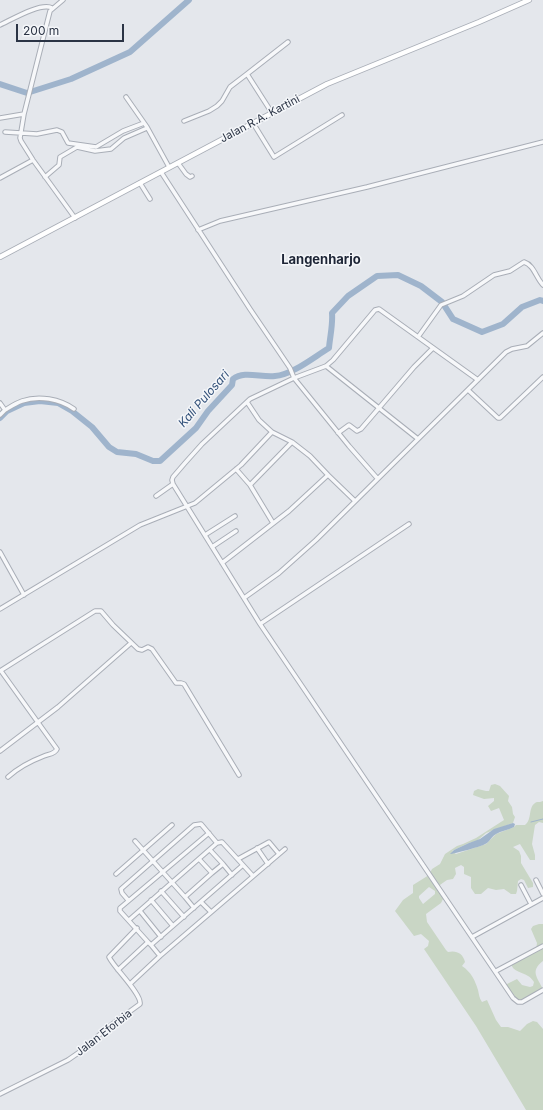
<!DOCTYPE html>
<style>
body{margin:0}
#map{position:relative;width:543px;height:1110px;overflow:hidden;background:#e4e7ec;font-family:Inter,sans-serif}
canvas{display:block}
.scale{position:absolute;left:16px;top:24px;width:108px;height:18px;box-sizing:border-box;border:2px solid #2b3445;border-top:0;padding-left:5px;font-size:12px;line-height:14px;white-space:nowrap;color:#2b3445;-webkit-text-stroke:3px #f4f6f9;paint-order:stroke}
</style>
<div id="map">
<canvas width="543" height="1110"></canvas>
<div class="scale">200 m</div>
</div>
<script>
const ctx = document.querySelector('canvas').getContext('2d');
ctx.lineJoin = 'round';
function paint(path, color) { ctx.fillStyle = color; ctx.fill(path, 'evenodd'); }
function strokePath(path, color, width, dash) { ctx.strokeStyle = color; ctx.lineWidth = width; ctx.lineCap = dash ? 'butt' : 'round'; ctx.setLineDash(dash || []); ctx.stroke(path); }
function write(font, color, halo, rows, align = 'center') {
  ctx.font = font + ' Inter,sans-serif'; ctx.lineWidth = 3; ctx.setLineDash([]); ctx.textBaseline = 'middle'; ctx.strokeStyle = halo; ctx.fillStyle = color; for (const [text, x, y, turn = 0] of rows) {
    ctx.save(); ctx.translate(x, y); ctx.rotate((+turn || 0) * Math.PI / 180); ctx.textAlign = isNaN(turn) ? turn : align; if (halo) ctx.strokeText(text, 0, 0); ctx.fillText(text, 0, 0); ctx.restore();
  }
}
paint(new Path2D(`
 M495 784 500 786 509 796 508 801 512 807 513 814 515 817 513 823 486 833 477 841 469 843 452 851 456 854 486 844 496 834 514 827 516 825H525C533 819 527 806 537 802 539 802 541 802 543 801V823L539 822 535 825 532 844 535 855V860H530L520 844 513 847 519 851 521 856V863L533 883V887L528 888 524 880 521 879 518 881 517 891 516 894H511L504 889 496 890 488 888 481 894H475L471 888V877L464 874V867L461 865 455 868 456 874 453 879 447 880 437 887 444 897 441 903 426 914 427 922 446 950 448 952C456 950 463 953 465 962L462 966C471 972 475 980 478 990 479 994 479 998 482 1002L487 1000 496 1020 501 1027H508L520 1031 527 1024 533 1021 537 1022 543 1029V1110H526L476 1026 424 949 428 946 429 941 421 934 414 936 395 911 403 900 413 893V885L429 875 432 869 440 864 445 854 457 846 463 844 476 838 504 820 499 808 491 811 488 806 494 801V798L484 799 473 795 474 791 478 789 486 791H489L491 785ZM429 887 435 891V894L423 904 419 898V896Z
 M539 924H543V961C530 971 537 977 543 989L526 1000 516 1001 505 985 517 979 522 985 530 987 533 986 534 982C527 970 513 975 511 963L536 950 537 943 531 929 533 926Z`), '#c9d6c5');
paint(new Path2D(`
 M513 823 515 824 514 827C508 830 501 831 496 834 492 836 490 841 487 843 484 846 453 854 450 854L454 850 469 843 480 839 494 829Z`), '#9fb4cc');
strokePath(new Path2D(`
 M531 822 543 819`), '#9fb4cc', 1);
strokePath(new Path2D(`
 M0 84 27 93 71 79 130 52 189 0
 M0 418 7 411 24 403 40 401 58 403 72 411 92 427 109 447 117 452 136 454 153 461H160L196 428 208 411 232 385 233 379C244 370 262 378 275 376 292 375 314 357 329 348 330 336 333 325 332 313L348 296 377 276 398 275 421 286 442 302 453 319 482 332 503 324 522 307 540 300 543 301`), '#9fb4cc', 6);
const street = new Path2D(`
 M63 0 50 11 24 114 20 138 21 141 33 160 75 218
 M0 25C11 20 41 2 52 8
 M247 74 288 42
 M126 97 147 127 169 167
 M0 118 24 114
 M184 121 209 111 217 106 222 101 230 87 247 74 272 113
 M253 123 274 157 342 115
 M5 132 37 134 57 130 62 132 68 143 96 147 123 131 144 123
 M178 163 186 174 190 177 192 176
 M161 172 250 309 290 368 294 378 250 399 202 444 185 463 173 477 172 480 173 484 260 624 513 998 518 1002H522L543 990
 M45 177 59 165 60 157 77 147 95 151 111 149 124 138 147 128
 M0 178 33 160
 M140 183 150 199
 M198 230 220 221 367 187 543 142
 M418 337 441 305 463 296 494 275 510 271 524 262C534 265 536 278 543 285
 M326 366 418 439
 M468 390 498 418H500L543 377
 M247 402 259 420 272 432
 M0 403 5 410C10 407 16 403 22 401 39 395 60 399 74 409
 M0 415 5 410
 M338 433 349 425 357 431 361 429 414 367 433 348
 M236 469 250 485 273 523
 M377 478 349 446 294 378 326 366 333 360 375 310 379 309 478 380
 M250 485 292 442 310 456 328 475
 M156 496 173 484
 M205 535 235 516
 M212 547 236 531
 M0 552 24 595
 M222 563 289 511 328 475 355 501
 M244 598 279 573 316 540 506 352 512 349 527 346 543 333
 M0 609 140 525 195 503 241 465 272 432 292 442
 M260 624 409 524
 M0 671 95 611H101L113 625 138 649 142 650 148 647 152 649 176 683H181L184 684 239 775
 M1 671 57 749C55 754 49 754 44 756 31 761 19 767 8 777
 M0 751 58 707 131 643
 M135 841 185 897
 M257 848 268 864
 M210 850 223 864
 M238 859 269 842 279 854
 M243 865 253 876
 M212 873 223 864 232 875
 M116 874 172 825
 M536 880 543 894
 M521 885 531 904
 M161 891 184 917
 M128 900 122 893 121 889 194 825 201 824 217 843 129 920
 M151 900 173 926
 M201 902 211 912
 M194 908 185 897 212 873 199 859
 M140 911 161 937
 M472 937 543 898
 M148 942 120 911V908L209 833
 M151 945 160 956
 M118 970 148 942 151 945 243 865 222 842 217 843
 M496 971 543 946
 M130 984 160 956 285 849
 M0 1094 68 1060 81 1051 107 1028 140 1004C142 994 114 968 109 957L137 928`);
const secondary = new Path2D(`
 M0 257 327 84 479 22 529 0`);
strokePath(street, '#a9aeb7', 5.5);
strokePath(secondary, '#a9aeb7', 6);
strokePath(street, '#f7f8fa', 3.5);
strokePath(secondary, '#fff', 4.5);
write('11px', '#2b3445', '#f4f6f9', [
 ["Jalan R.A. Kartini",260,119,-28],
 ["Jalan Eforbia",104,1033,-38]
]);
write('italic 12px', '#34527a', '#f4f6f9', [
 ["Kali Pulosari",204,399,-49]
]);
write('bold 13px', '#1d2536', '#f4f6f9', [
 ["Langenharjo",321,260]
]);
</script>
